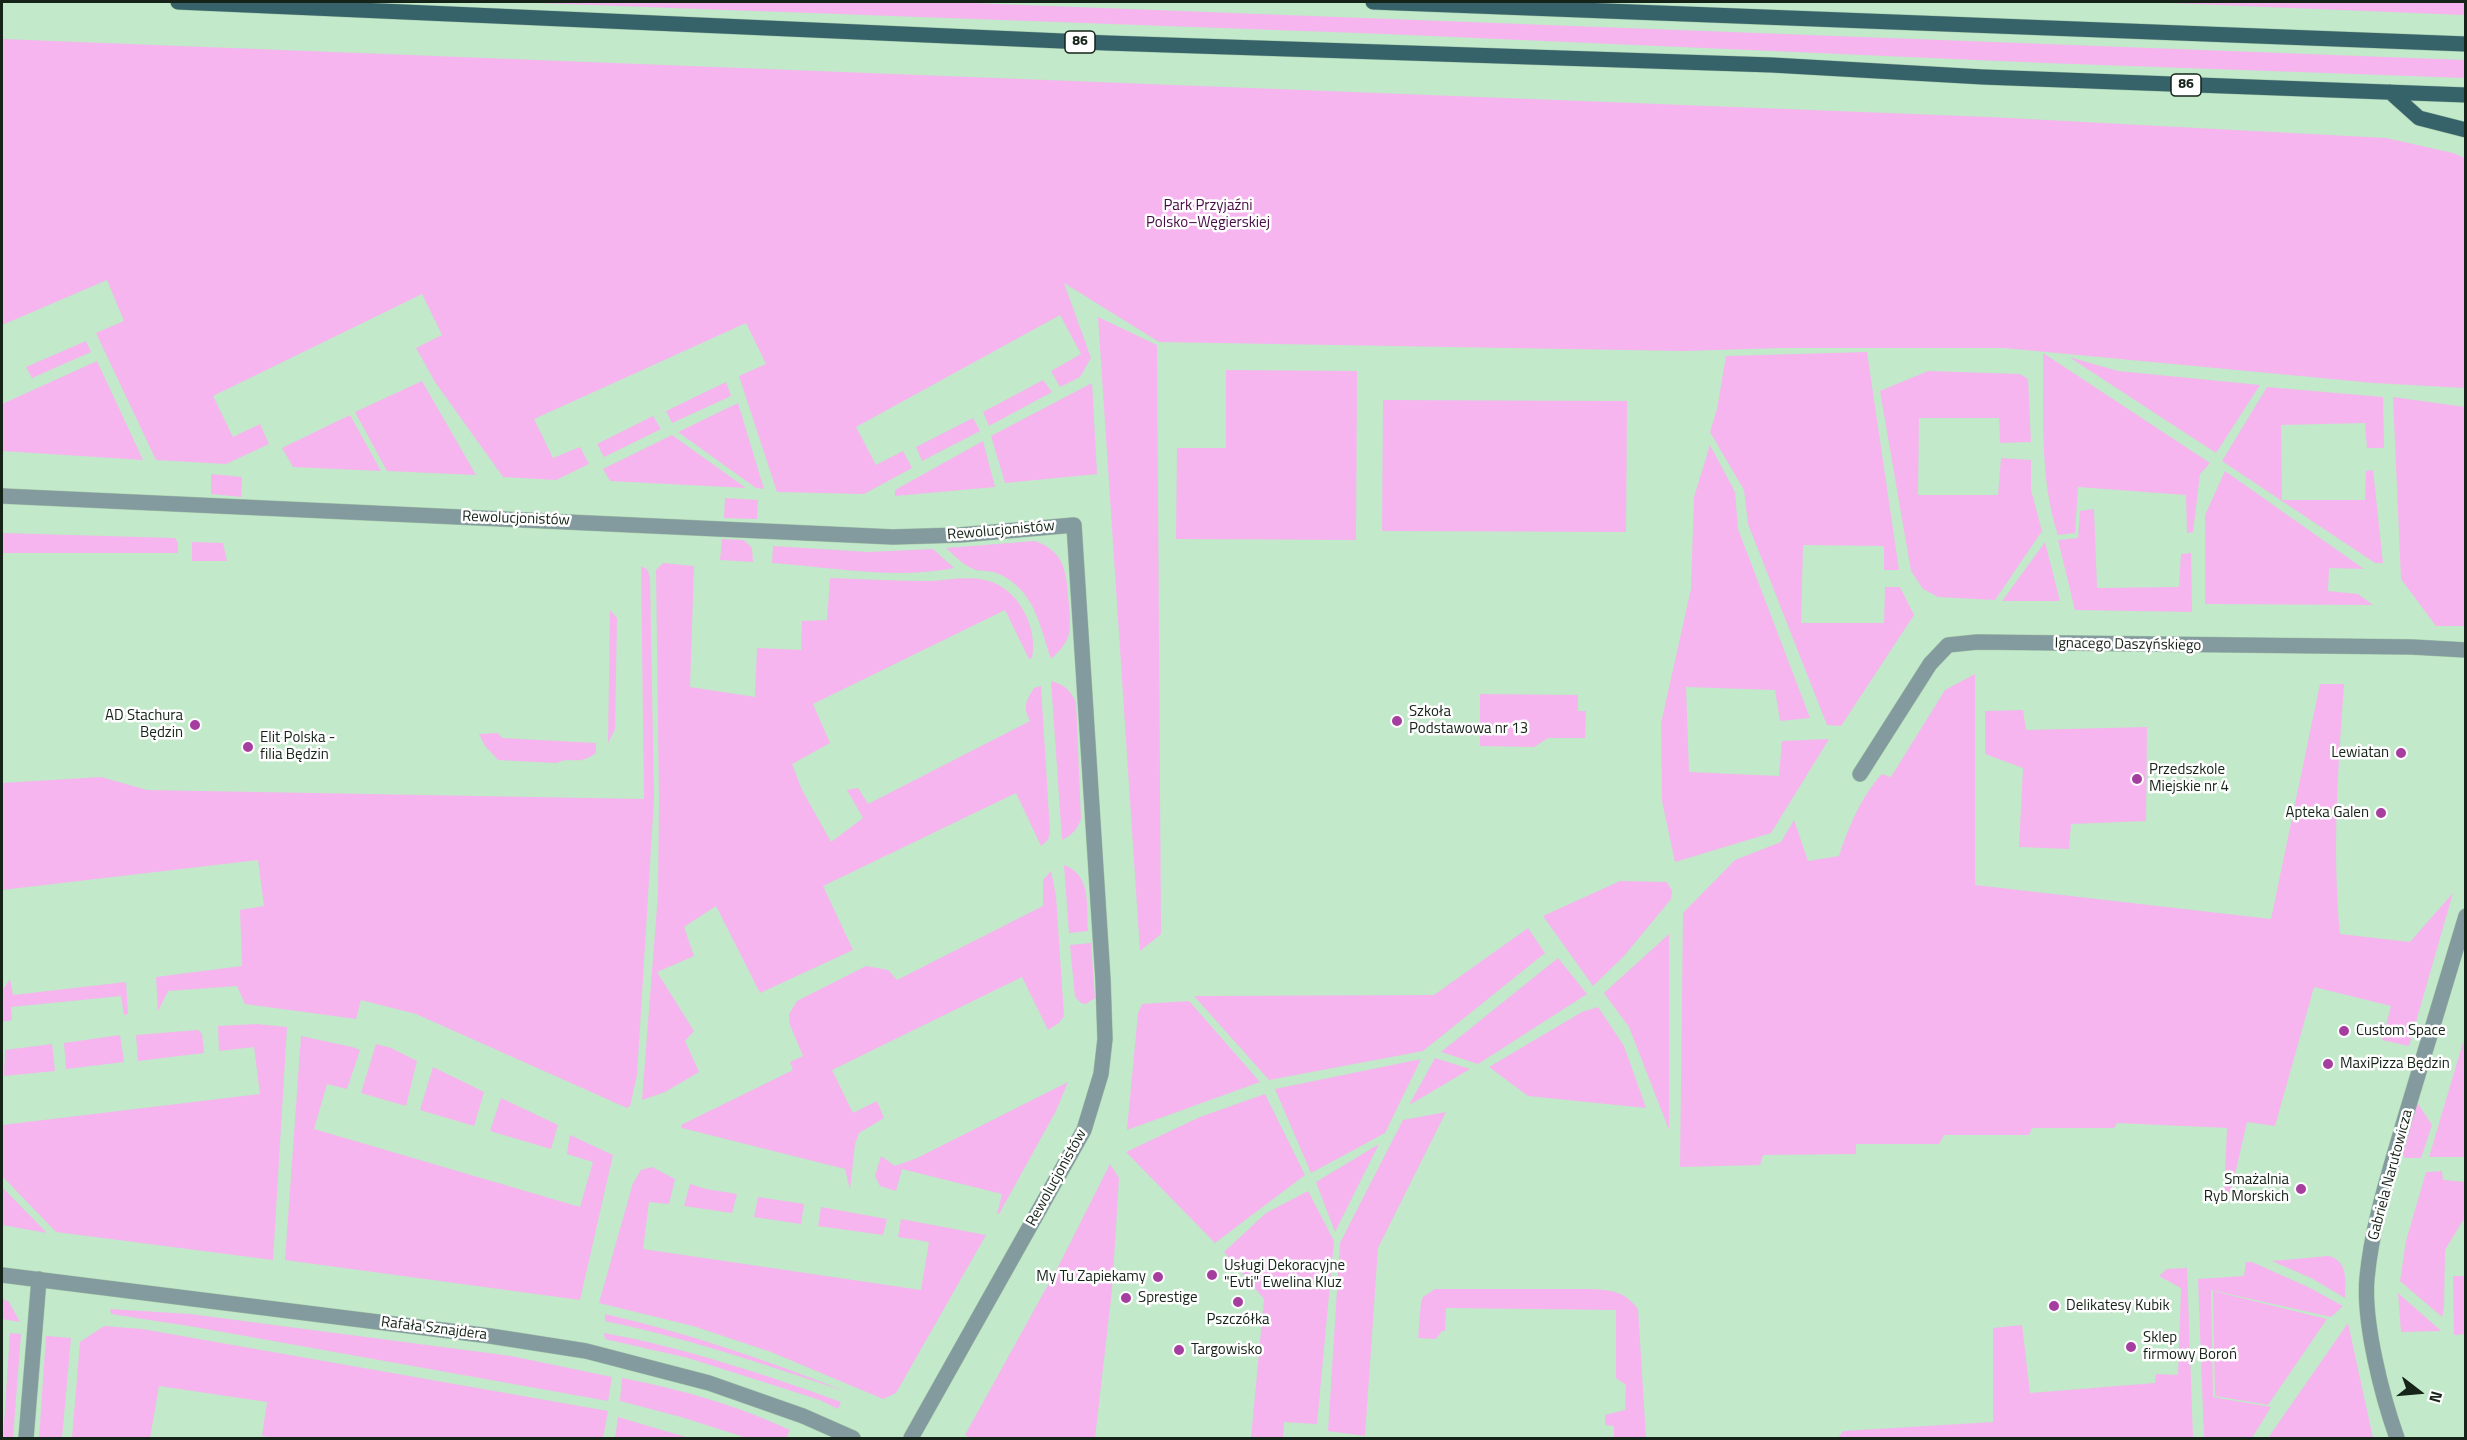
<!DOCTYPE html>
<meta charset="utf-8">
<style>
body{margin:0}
#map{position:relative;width:2467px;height:1440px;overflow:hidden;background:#c2e9c9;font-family:"Titillium Web",sans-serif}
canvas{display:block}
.frame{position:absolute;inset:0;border:3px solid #152318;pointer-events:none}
.north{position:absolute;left:2389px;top:1362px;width:60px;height:60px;-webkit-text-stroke:4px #fefefe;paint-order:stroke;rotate:106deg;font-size:16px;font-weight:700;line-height:24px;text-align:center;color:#152318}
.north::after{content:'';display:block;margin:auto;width:21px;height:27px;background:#152318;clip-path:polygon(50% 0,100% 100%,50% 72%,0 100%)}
</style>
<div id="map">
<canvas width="2467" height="1440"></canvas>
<div class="frame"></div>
<div class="north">N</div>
</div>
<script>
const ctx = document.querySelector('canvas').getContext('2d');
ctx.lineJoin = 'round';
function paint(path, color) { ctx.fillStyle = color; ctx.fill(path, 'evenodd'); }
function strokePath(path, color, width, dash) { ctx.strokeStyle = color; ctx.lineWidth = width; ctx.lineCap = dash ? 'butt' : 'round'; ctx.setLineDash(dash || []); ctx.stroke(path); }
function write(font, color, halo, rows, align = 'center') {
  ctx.font = font + ' "Titillium Web",sans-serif'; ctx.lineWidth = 5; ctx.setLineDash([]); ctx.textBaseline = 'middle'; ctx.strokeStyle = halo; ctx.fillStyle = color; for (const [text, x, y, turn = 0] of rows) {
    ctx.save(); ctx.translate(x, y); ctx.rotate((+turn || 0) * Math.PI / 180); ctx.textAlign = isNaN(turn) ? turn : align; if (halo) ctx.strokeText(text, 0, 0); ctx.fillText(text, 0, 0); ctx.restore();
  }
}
paint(new Path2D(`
 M509 2H945L2465 60 2466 78 2045 63 1385 34Z
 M2145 2H2465L2466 15H2463Z
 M2 39 1990 117 2386 138 2453 153 2465 158V388L2374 383 2004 348H1781L1684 351 1159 342 1064 283 1091 358 1080 377 1060 387 1051 371 1081 354 1060 315 856 427 876 465 903 451 912 468 864 494 777 492 739 376 766 364 746 323 534 419 553 458 580 447 589 464 556 480 503 477 435 382 416 348 442 335 422 294 213 396 233 437 260 424 269 444 226 464 156 460 96 333 124 321 107 280 2 325Z
 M1098 317 1157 345 1161 934 1140 951Z
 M86 341 91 352 32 378 26 367Z
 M1867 352 1899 570H1884V546L1803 545 1801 623H1884L1885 587H1900L1914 615 1841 726 1827 725 1748 524 1744 490 1710 432 1717 409 1726 356Z
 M2043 353 2210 463 2200 474 2193 532 2187 533 2186 495 2078 487 2075 533 2058 535C2039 478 2044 412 2043 353Z
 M2069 357 2118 371 2260 385 2216 453Z
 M97 361 143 460 2 451V404Z
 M1226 370 1357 371 1356 540 1176 539 1177 448H1226Z
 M1928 371 2020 374 2028 379 2031 442 2000 443 1999 418H1919L1918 495H1998L2001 458 2031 460V490L2042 531 1995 600 1938 597 1923 589 1911 571 1880 391Z
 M1043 380 1052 392 989 426 983 412Z
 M422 381 476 475 387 471 355 412Z
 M726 382 731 396 672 423 666 411Z
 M1092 383 1097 474 1005 483 991 436Z
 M2267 387 2383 397 2384 448H2367L2365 423 2281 425 2282 500H2365L2366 471 2373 470 2383 563H2375L2222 461Z
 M2393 397 2465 407V626H2436L2401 579Z
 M1383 400 1627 401 1626 532 1382 531Z
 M738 403 764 489 756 488 678 432Z
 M350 415 381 471 293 467 282 448Z
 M653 416 661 429 604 457 597 444Z
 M973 418 980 431 922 461 916 447Z
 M672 435 746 488 610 481 603 469Z
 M983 441 995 487 895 496V490Z
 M1710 445 1735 492 1738 529 1810 718 1780 721 1775 690 1686 687 1689 772 1779 776 1782 741 1829 739 1771 833 1675 862 1662 801 1661 723 1691 589 1694 497Z
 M2225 471 2364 569 2329 568 2328 591 2358 594 2373 605 2205 604V515Z
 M211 474 242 477 241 497 211 494Z
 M725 498 758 500 757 519 724 518Z
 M2094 509 2097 588 2179 587 2181 554 2191 553 2192 612 2075 610 2058 540 2078 538 2080 511Z
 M2 533 175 538 178 543V553H2Z
 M722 539 744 540 752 548 753 562 720 560Z
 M1035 541C1067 552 1066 575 1069 605 1070 614 1071 628 1068 637 1065 646 1057 653 1051 659 1039 624 1035 591 999 574 992 570 984 572 976 570 964 566 955 556 946 548Z
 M192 542 223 543 227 561H192Z
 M2045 542 2060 601H2002Z
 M773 546 868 552 933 549 954 568C895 580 831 567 772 563Z
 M663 563 694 566 690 687 755 697 757 648 801 650 802 621 827 620 830 578C864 579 898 581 932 581 952 580 971 575 992 582 1020 592 1038 629 1032 658L1029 659 1005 610 813 704 830 743 792 764 802 790 831 842 863 818 847 790 858 788 868 804 1030 721C1023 706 1025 703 1034 688L1041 686 1050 832 1048 840 1041 846 1016 793 823 886 853 950 760 993 716 906 684 927 694 956 657 972 694 1031 685 1041 699 1072 665 1092 642 1100 658 894 659 801 656 570Z
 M641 566 647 569 650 577 654 799 637 1075 630 1106 627 1108 416 1014 361 1000 356 1019 245 1004 237 986 168 991 158 1011 156 977 242 966 240 910 264 906 258 860 2 890V783L101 777 147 790 644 799Z
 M610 610 617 618 615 729 608 743Z
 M1975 674V885L2271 919 2320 684H2344C2338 768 2332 851 2340 934L2410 942 2453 893 2409 1046 2382 1040 2391 1006 2314 987 2275 1126 2247 1122 2230 1196H2224L2227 1128 2117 1123 2114 1128H2032L2029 1135H1944L1939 1144H1856V1154L1763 1155 1760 1165 1680 1167 1683 913 1735 860 1781 842 1794 820 1808 861 1839 856C1848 828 1862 795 1882 774L1891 777 1945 690Z
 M1051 681C1065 685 1070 690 1076 702L1081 819C1077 830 1072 835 1062 840Z
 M1480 694 1578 695V711H1586L1585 738H1548L1534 747 1480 746Z
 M2023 710 2026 730 2147 727 2146 821 2071 824 2069 849 2019 847 2023 768 1985 754V711Z
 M498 733 502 738 596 743V753C577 767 572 755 557 763L498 760 485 746 479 734Z
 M1064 865C1092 875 1086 906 1088 931L1069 933Z
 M1051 871 1056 896 1064 1016 1059 1023 1048 1030 1022 977 832 1070 853 1113 877 1101 884 1118 859 1133 855 1144 850 1190 845 1169 682 1128 681 1125 793 1070 790 1062 803 1056 790 1025 789 1014 797 1001 866 966 888 970 897 980 1043 906V880Z
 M1620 881 1667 882 1672 891 1671 899 1624 956 1593 986 1543 916Z
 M1528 928 1545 953 1423 1051 1269 1080 1194 996 1434 995Z
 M1669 934V1130L1629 1027 1604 993Z
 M1091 943 1095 998 1086 1004 1081 1003 1075 997 1070 945Z
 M1558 958 1587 994 1478 1064 1441 1052Z
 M10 979 13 995 126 982 128 1014 124 1015 121 996 11 1007 12 1020 2 1022V991Z
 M1189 1001 1260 1082 1127 1130 1138 1013 1142 1004Z
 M1598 1007 1624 1046 1646 1108 1528 1096 1489 1067 1582 1012Z
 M256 1024 287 1027 273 1260 56 1232 2 1176V1125L260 1094 254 1047 219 1051 218 1026Z
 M198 1030 202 1034 204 1053 138 1061 136 1035Z
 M120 1035 124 1062 66 1069 64 1043Z
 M301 1036 352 1047 360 1050 347 1089 327 1084 314 1129 580 1207 593 1162 567 1154 570 1135 613 1155 580 1300 285 1260Z
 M2465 1036V1157H2429Z
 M52 1044 55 1071 4 1076 5 1050Z
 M376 1044 391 1048 417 1061 406 1106 361 1093Z
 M1435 1058 1470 1069 1409 1105Z
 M1421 1059 1385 1133 1311 1173 1275 1089Z
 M433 1067 484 1092 474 1126 420 1110Z
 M1068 1082 1056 1111 999 1214H997L1002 1194 902 1169 896 1191 880 1186 875 1176 881 1156 895 1166 917 1158Z
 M1265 1094 1305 1175 1215 1243 1126 1152 1200 1117Z
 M501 1098 558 1125 551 1149 490 1131Z
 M2417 1102 2432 1125 2421 1158H2405L2402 1154Z
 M1446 1112 1378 1248 1365 1436 1328 1431 1340 1243 1403 1120Z
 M1379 1144 1335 1232 1316 1182Z
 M1110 1164 1119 1178 1112 1290 1095 1438H970L965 1435 1059 1265Z
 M652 1167 675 1179 669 1204 649 1202 643 1249 921 1290 929 1242 898 1237 901 1219 986 1235 896 1393 883 1399 771 1352 693 1326 599 1303 633 1183 641 1170Z
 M2442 1171 2443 1180 2465 1182V1217L2445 1250 2444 1308 2442 1317 2400 1281 2406 1241 2426 1172Z
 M690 1184 706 1189 737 1194 732 1213 684 1206Z
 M2 1187 47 1233 2 1225Z
 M1308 1191 1334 1241 1317 1424 1284 1422 1283 1438H1251L1264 1299 1224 1252 1266 1213Z
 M758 1197 804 1204 801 1224 754 1217Z
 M821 1207 887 1219 883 1235 818 1226Z
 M2329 1256C2349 1262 2345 1281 2345 1298L2311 1278 2272 1261Z
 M2246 1262H2252L2308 1287 2343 1306 2331 1317 2211 1290 2213 1397 2271 1407 2252 1438H2204L2198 1279 2244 1276Z
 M2187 1268 2193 1438H1838L1843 1431 1993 1422V1328L2022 1325 2030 1393 2155 1383 2156 1374 2178 1375 2181 1288 2159 1276 2167 1269Z
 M2453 1276H2465V1334L2454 1335Z
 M1435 1289H1590C1612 1290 1624 1291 1638 1309L1646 1438H1614V1426L1605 1425V1415L1625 1410 1626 1385 1616 1378V1310L1446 1308 1445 1331H1442L1436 1339 1418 1338 1421 1302 1423 1297Z
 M2213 1291 2327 1319 2268 1405 2215 1396Z
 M2398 1293 2439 1329 2441 1331 2401 1332Z
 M2 1298 9 1302 20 1322 2 1319Z
 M110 1309 190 1314 511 1356 612 1377 608 1401 195 1327 111 1314Z
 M605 1314C688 1333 767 1360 847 1392 767 1365 687 1338 605 1321Z
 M2348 1323 2373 1438H2268Z
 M104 1326 142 1329 608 1411 603 1438H280L262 1436 267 1402 159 1386 150 1438H72L80 1342Z
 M10 1333 21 1334 13 1438H3Z
 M604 1333C686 1348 763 1374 841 1402L838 1409 820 1400 688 1358 605 1339Z
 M46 1336 71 1338 62 1438H39Z
 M622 1378C683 1390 733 1404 790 1430L786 1438H747L681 1417 620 1401Z
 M618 1417 689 1438H615Z`), '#f6b5ef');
const street = new Path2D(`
 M2 496 893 537 960 535 1074 525 1103 980 1105 1039 1101 1074 1084 1130 911 1438
 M1860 774 1930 664 1948 645 1977 642 2412 647 2466 650
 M2 1275 490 1336 586 1351 709 1383 803 1416 853 1438
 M26 1438 39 1279
 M2397 1438C2382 1396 2363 1322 2367 1278 2372 1224 2390 1170 2405 1118 2425 1051 2445 984 2466 916`);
const primary = new Path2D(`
 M178 2 1107 43 1772 65 1983 77 2466 95
 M1373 2 2466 44
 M2390 92 2419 118 2466 130`);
strokePath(street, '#a3c5a9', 16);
strokePath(primary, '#a3c5a9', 16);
strokePath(street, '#839a9e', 15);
strokePath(primary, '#36626a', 15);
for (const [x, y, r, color] of [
 [1397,721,6,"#a63ea0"],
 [195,725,6,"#a63ea0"],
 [248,747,6,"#a63ea0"],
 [2401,753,6,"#a63ea0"],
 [2137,779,6,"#a63ea0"],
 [2381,813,6,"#a63ea0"],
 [2344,1031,6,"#a63ea0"],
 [2328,1064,6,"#a63ea0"],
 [2301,1189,6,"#a63ea0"],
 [1212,1275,6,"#a63ea0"],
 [1158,1277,6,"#a63ea0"],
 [1126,1298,6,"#a63ea0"],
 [1238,1302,6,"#a63ea0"],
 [2054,1306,6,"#a63ea0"],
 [2131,1347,6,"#a63ea0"],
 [1179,1350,6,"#a63ea0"]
]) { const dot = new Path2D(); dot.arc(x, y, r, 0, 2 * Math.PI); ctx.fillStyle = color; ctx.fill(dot); strokePath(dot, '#fefefe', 2); }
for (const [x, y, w] of [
 [1080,42,30],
 [2186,85,30]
]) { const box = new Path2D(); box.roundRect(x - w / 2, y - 11, w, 22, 4.5); ctx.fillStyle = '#fefefe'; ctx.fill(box); strokePath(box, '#152318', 1.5); }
write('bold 14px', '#152318', null, [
 ["86",1080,42],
 ["86",2186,85]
]);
write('15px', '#480b46', '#fefefe', [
 ["Park Przyjaźni",1208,206],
 ["Polsko–Węgierskiej",1208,223]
]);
write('15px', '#152318', '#fefefe', [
 ["Rewolucjonistów",516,519,2],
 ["Rewolucjonistów",1001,531,-5],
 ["Ignacego Daszyńskiego",2128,645,1],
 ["Gabriela Narutowicza",2391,1175,-75],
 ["Rewolucjonistów",1057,1178,-61],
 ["Rafała Sznajdera",434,1329,7]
]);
write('15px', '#152318', '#fefefe', [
 ["Szkoła",1409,712],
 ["Podstawowa nr 13",1409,729],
 ["AD Stachura",183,716,"right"],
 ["Będzin",183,733,"right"],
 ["Elit Polska -",260,738],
 ["filia Będzin",260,755],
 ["Lewiatan",2389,753,"right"],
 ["Przedszkole",2149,770],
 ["Miejskie nr 4",2149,787],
 ["Apteka Galen",2369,813,"right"],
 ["Custom Space",2356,1031],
 ["MaxiPizza Będzin",2340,1064],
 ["Smażalnia",2289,1180,"right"],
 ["Ryb Morskich",2289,1197,"right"],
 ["Usługi Dekoracyjne",1224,1266],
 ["\"Evti\" Ewelina Kluz",1224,1283],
 ["My Tu Zapiekamy",1146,1277,"right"],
 ["Sprestige",1138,1298],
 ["Delikatesy Kubik",2066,1306],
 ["Pszczółka",1238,1320,"center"],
 ["Sklep",2143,1338],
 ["firmowy Boroń",2143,1355],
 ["Targowisko",1191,1350]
], 'left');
</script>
